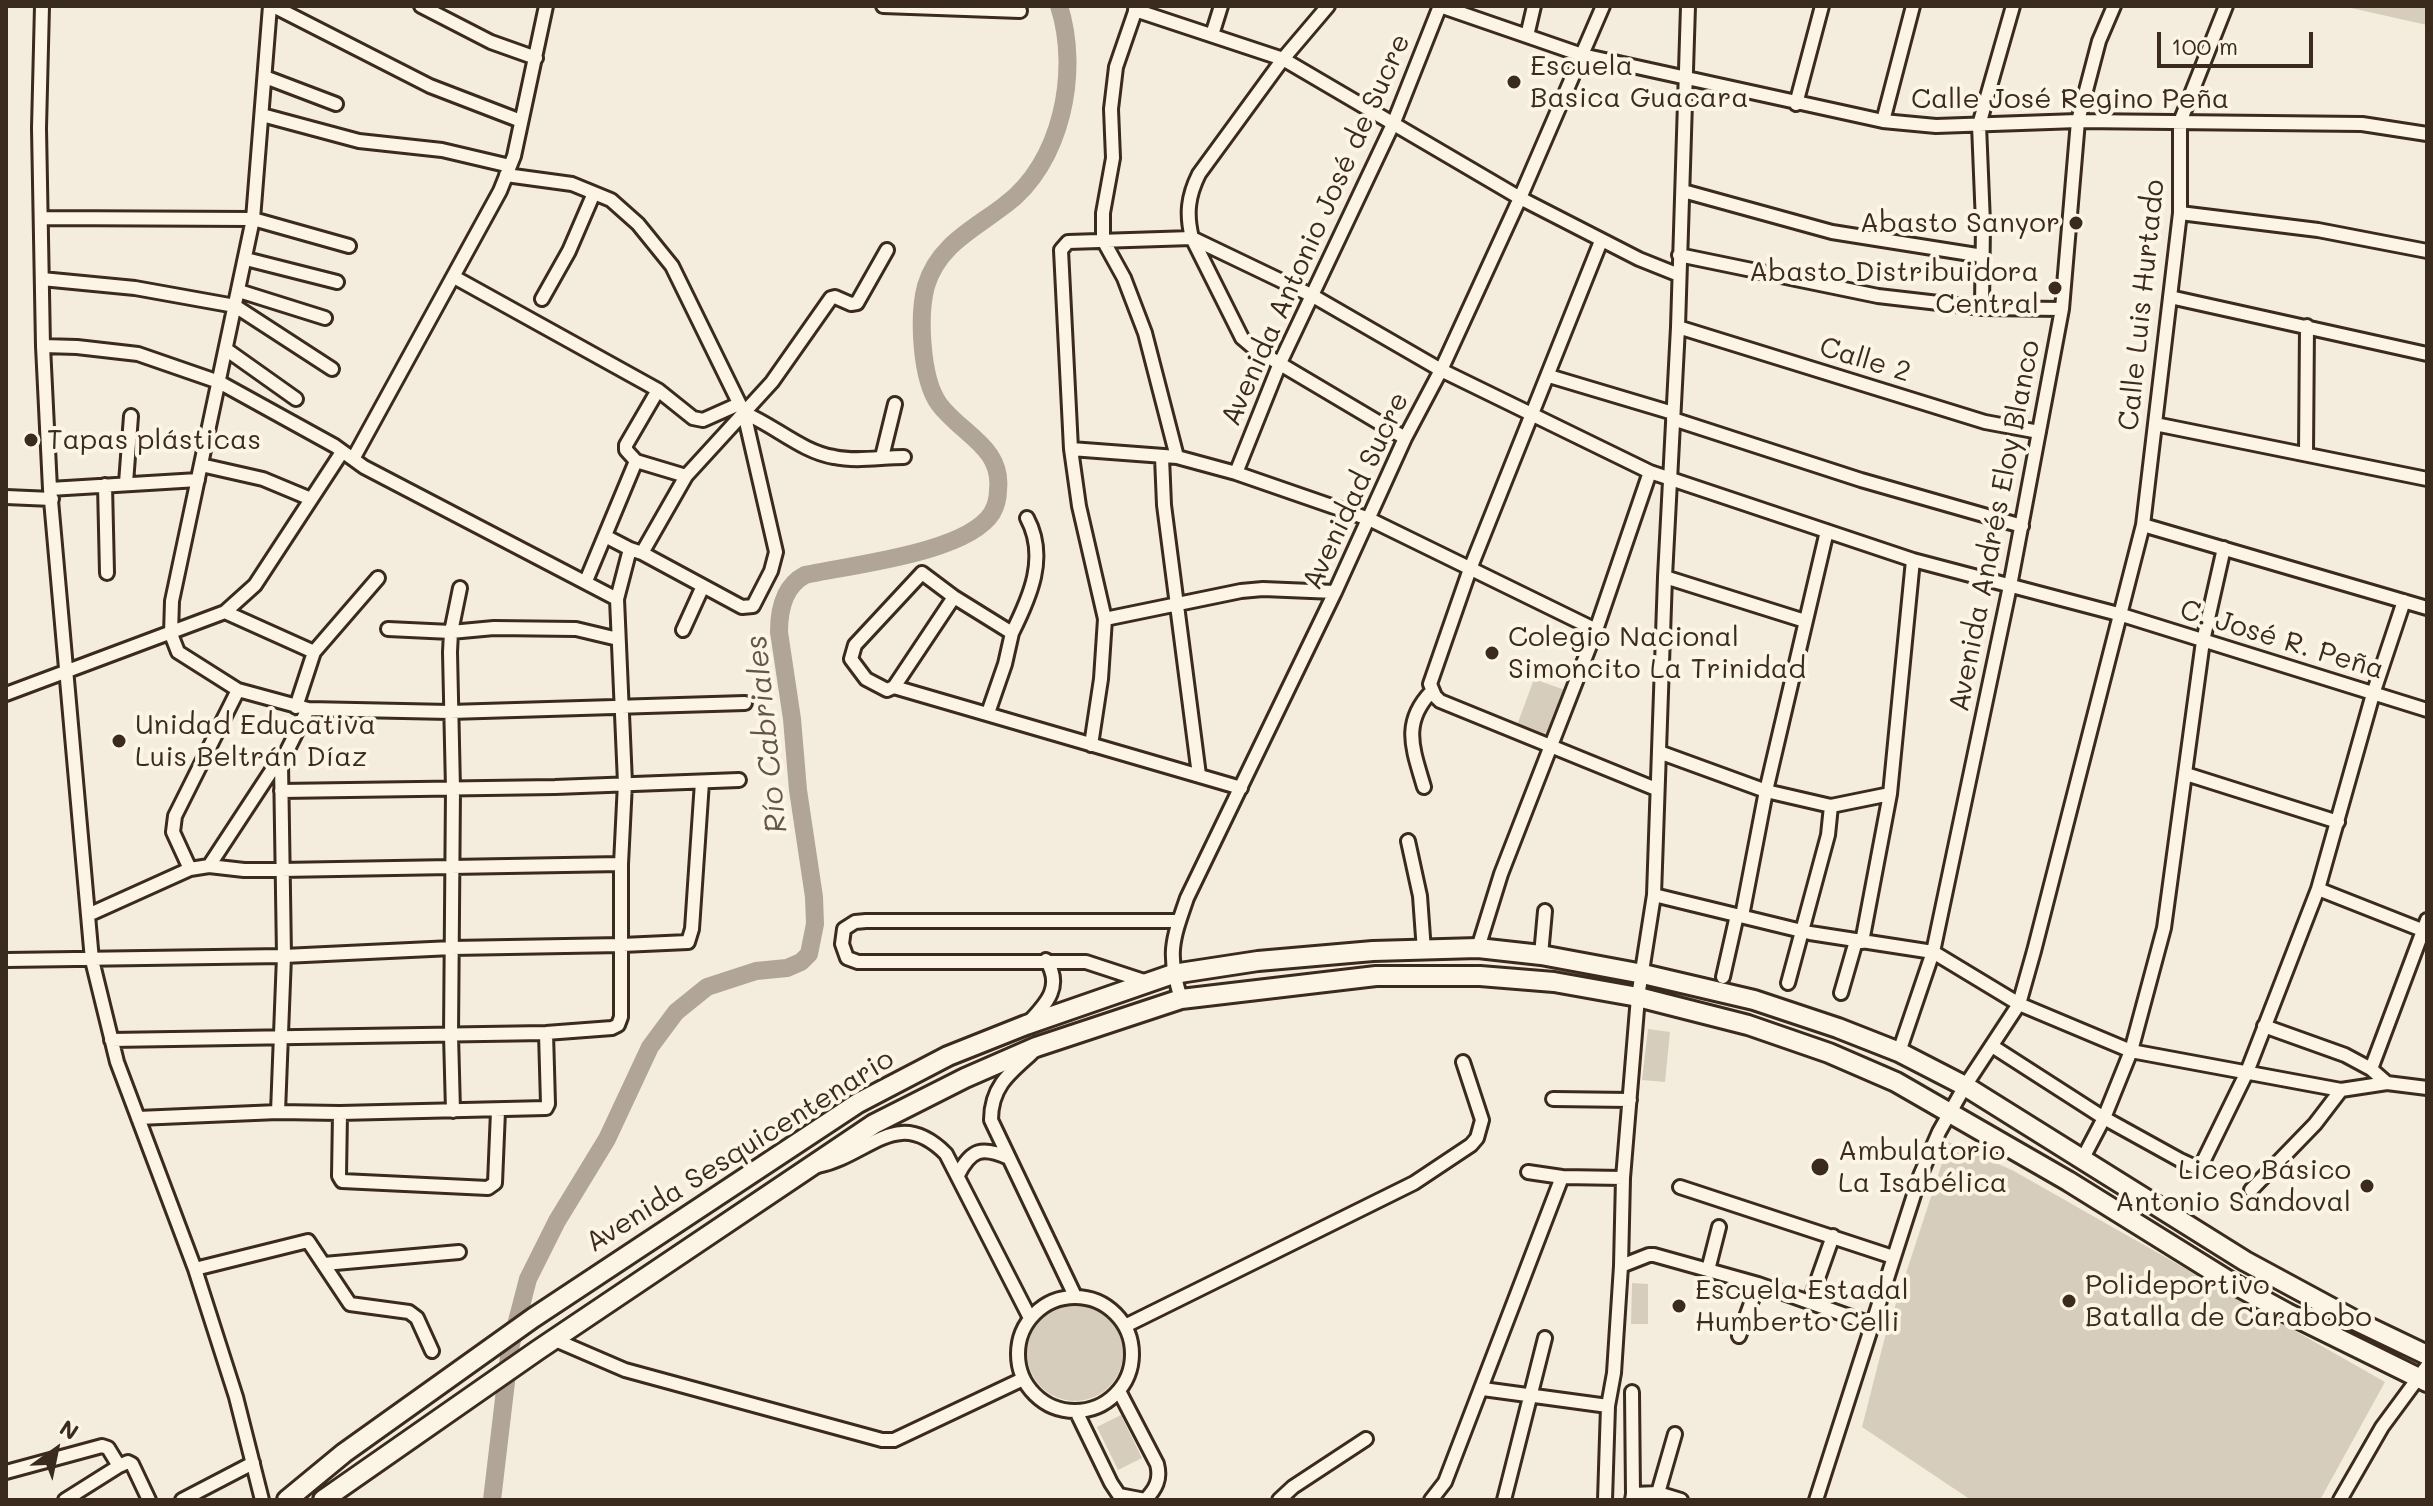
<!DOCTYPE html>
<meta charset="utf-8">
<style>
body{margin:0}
#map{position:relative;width:2433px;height:1506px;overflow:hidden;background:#f4eddd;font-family:Mali,sans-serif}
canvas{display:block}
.frame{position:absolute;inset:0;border:8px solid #3b2a1e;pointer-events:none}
.north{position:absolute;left:16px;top:1410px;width:80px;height:80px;-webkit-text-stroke:6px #fcf5e5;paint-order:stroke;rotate:33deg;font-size:22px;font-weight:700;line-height:32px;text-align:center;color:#3b2a1e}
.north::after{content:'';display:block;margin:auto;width:28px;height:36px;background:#3b2a1e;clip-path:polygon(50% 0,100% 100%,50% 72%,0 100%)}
.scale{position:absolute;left:2157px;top:32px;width:156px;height:36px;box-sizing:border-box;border:4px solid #3b2a1e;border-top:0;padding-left:10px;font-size:24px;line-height:28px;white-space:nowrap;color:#3b2a1e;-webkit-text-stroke:6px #fcf5e5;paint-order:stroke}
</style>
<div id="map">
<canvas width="2433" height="1506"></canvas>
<div class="frame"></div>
<div class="north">N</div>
<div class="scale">100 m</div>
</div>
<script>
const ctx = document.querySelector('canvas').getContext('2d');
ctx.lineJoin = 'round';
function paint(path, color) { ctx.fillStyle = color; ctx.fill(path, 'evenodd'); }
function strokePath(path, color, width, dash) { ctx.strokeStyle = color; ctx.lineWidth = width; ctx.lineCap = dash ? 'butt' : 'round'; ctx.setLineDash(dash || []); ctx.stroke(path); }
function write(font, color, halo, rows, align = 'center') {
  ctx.font = font + ' Mali,sans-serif'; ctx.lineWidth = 8; ctx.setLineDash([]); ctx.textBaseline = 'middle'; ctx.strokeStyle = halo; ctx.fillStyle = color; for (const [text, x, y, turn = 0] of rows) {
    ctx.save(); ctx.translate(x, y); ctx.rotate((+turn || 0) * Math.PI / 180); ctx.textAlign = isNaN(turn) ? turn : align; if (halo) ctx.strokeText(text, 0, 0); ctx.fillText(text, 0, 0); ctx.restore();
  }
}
paint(new Path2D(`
 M2342 6H2427V25Z
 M1534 679 1565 690 1547 739 1516 728Z
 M1648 1029 1670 1032 1665 1082 1642 1080Z
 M1949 1142 2012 1170 2385 1382 2320 1500H1971L1862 1427 1885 1337Z
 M1632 1283 1648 1284V1324H1631Z
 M1027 1353a48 48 0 1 1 96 0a48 48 0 1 1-96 0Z
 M1121 1415 1142 1458 1118 1470 1097 1427Z`), '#d6cdbd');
strokePath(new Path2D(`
 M492 1500 510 1348 528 1279 557 1221 607 1139 650 1047 676 1012 707 987 756 971 787 968 801 962 809 954 815 924 814 897 798 790 792 719 779 632C779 610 784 586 805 575 850 565 967 553 992 513 996 506 998 498 998 490 1003 447 961 434 939 404 921 379 918 316 926 286 938 245 974 229 1005 205 1062 163 1080 71 1059 6`), '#b0a596', 18);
const minor = new Path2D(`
 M42 6 39 128 43 346 50 489 92 960 117 1062 195 1269 236 1397 262 1500
 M270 6 253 219 172 601 171 634 178 652 238 690 308 709 450 712 745 703
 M273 6 430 86 521 121
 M421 6 491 42 536 58
 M883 6 1020 11
 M1137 6 1116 67 1111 109 1113 158 1103 213V240L1124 278 1145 333 1177 457
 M1328 6 1283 59 1199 174C1188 196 1186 214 1192 238L1242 338 1255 349 1405 438
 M1135 10 1283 59 1520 198 1639 259 1679 275
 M1212 35 1221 6
 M1527 36 1534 6
 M265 77 336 104
 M1796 104 1822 6
 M262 115 359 141 442 150 510 166
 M1883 121 1913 6
 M506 175 572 184 611 200 638 224 672 266 744 413 776 552 771 571 753 606 742 607 642 553
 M1683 191 1832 232 1983 256
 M2180 213 2318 230 2427 251
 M41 218 253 219 349 246
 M1601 241 1470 569 1430 684 1435 696 1440 701 1656 789
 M1679 255 1878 296 1982 308 2062 309
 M246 259 337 282
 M454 277 658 390 693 418 703 420 739 404
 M42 279 135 288 235 306 332 369
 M239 291 325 318
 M2170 297 2427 354
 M542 299 569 251 594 193
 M1982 308 1983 223 1979 125 2013 6
 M1678 327 1985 422 2039 432
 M43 346 77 347 138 354 219 382 335 446 364 467 617 599
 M227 350 296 399
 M1549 376 1673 413
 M744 413C774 425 802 452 834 457 857 462 881 457 904 457
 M1673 419 1861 480 2022 526
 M2155 424 2427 479
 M1071 449 1177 457 1236 473 1369 519 1596 630
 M2306 454 2307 326
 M882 457 895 404
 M1162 457 1164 505 1199 775
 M353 459 500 191 514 156 546 6
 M636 461 626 450V445L658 390
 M201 465 263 479 311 499
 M1236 473 1280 363 1394 122 1440 6 1582 55 1883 121 1936 126 2078 121 2362 124 2427 134
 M126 483 131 416
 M105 485 107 573
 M50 489 198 480
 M6 497 52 499
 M2143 525 2427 608
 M605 536 630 549
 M1665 577 1805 621
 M586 581 636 461 686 476
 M225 612 314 652
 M1105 619 1241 591 1263 589 1335 592
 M388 629 451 632 494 628 576 629 618 639
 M683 630 703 586
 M1012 633C1030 597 1048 557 1027 518
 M894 687 954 597
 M6 694 225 612 255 585 342 452
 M296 707 314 652 378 578
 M988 713 1005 664 1012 633 954 597 922 573 855 645 851 659 866 679 887 690 894 687 1241 788
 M1091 745 1101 679 1105 619 1079 506 1071 449 1061 250 1068 242 1192 238 1313 296 1441 370 1650 472 1913 560 2122 615 2427 710
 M1659 752 1766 791 1831 806 1890 794
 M2186 774 2338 822
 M1424 787C1413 749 1401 723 1432 691
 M281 791 555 787 739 780
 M1408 841 1420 896 1424 951
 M209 866 272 770 281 763
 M190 869 173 832 175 816 238 690
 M2318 889 2427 932
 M1654 895 1810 933 1933 952 2019 1004 2131 1051 2341 1090 2387 1083 2427 1088
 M88 915 190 869 209 866 244 870H281L621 864
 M1742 916 1766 791 1827 531
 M1862 942 1890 794 1913 560
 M1478 948 1501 874 1596 630 1650 472
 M1541 955 1545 911
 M6 960 284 956 452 948 622 945 688 942 692 929 702 782
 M1723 977 1737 915
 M1147 982 1086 962H858L847 958 842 944 844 929 855 922 866 921H1179
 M1788 983 1828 835 1831 806
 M1841 993 1856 941
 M1181 999C1167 954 1172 941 1187 898L1335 592 1405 438 1441 370 1520 198 1603 6
 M1029 1022C1047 1003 1063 986 1046 960
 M2264 1026 2345 1055 2371 1069
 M111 1040 546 1033 612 1028 618 1025 621 1017V864L625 783 617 599 630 549 642 553 686 476 772 382 831 298 835 297 851 304 857 303 887 250
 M1992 1046 2104 1118 2180 1160 2193 1166H2201L2247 1072 2318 889 2373 694 2404 601
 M1899 1052 1933 952 2010 586 2062 309 2078 121 2099 41 2114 6
 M1031 1054C1008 1074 991 1088 991 1120L1075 1296
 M2387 1083 2371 1069 2427 920
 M1553 1099 1630 1100
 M453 1111 451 1035 453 789 450 652 451 632 460 588
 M278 1112 284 956 281 763 308 709
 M340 1113 339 1176 342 1181 488 1188 495 1183 498 1111
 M138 1118 278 1112 340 1113 546 1108 548 1104 546 1033
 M2083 1158 2104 1118 2131 1051 2164 928 2203 641 2224 548
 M818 1166C870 1155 897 1105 946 1154L1030 1318
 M1528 1172 1562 1177
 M958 1175C971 1149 982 1146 1009 1158
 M1680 1187 1893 1257
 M2251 1190 2315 1124 2341 1090
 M324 1264 459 1252
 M1621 1266 1649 1255H1654L1758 1284 1871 1324
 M195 1269 308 1241 350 1304 409 1312 417 1318 432 1351
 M1708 1270 1719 1227
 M1018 1354a57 57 0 1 1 114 0a57 57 0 1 1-114 0Z
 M1810 1301 1833 1236
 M1125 1326 1414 1183 1471 1145 1477 1138 1482 1120 1463 1062
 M1739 1336 1758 1284
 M553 1339 625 1370 882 1440H894L1023 1379
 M1483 1389 1608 1406
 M1632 1392 1633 1494
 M1076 1411 1111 1483 1119 1495 1145 1500C1156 1489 1161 1479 1157 1464L1119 1391
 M6 1472 102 1446 108 1448 119 1466 128 1462 132 1464 149 1500
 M1658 1493 1675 1434
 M65 1500 119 1466
 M182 1500 253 1463
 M1279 1500 1293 1487 1366 1439
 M1431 1500 1445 1482 1562 1177 1623 1178
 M1504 1500 1545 1338
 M1605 1500 1608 1406 1614 1373 1621 1266 1623 1178 1638 997 1654 895 1665 577 1678 327 1688 6
 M1632 1500 1633 1494 1658 1493 1681 1500
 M1816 1500 1920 1176 1939 1132 1965 1086 2019 1004 2034 951 2143 525 2180 213V122L2226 6
 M2340 1500 2382 1427 2427 1366`);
const secondary = new Path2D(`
 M287 1500 344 1453 533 1318 858 1103 948 1056 1026 1025 1173 974 1258 961 1373 951 1478 948 1541 955 1643 974 1754 1000 1838 1028 1899 1052 1965 1086 2245 1261 2356 1321 2427 1355
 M323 1500 538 1350 874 1124 965 1078 1036 1047 1181 999 1376 976H1480L1554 982 1638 997 1748 1025 1829 1053 1896 1082 2068 1181 2232 1283 2287 1313 2427 1382`);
strokePath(minor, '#3b2a1e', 18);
strokePath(secondary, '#3b2a1e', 24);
strokePath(minor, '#fcf5e5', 12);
strokePath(secondary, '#fcf5e5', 18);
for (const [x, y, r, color] of [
 [1514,82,8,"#3b2a1e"],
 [2076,223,8,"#3b2a1e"],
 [2055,288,8,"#3b2a1e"],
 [31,440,8,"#3b2a1e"],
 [1492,653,8,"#3b2a1e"],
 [119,741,8,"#3b2a1e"],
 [1820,1167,10,"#3b2a1e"],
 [2367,1186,8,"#3b2a1e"],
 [2069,1301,8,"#3b2a1e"],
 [1679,1306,8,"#3b2a1e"]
]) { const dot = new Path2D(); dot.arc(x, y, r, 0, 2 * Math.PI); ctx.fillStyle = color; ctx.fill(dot); strokePath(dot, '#fcf5e5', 3); }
write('28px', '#3b2a1e', '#fcf5e5', [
 ["Escuela",1530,66],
 ["Basica Guacara",1530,98],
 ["Abasto Sanyor",2060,223,"right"],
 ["Abasto Distribuidora",2039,272,"right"],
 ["Central",2039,304,"right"],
 ["Tapas plásticas",47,440],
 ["Colegio Nacional",1508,637],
 ["Simoncito La Trinidad",1508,669],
 ["Unidad Educativa",135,725],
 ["Luis Beltrán Díaz",135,757],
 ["Ambulatorio",1838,1151],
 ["La Isabélica",1838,1183],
 ["Liceo Básico",2351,1170,"right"],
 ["Antonio Sandoval",2351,1202,"right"],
 ["Polideportivo",2085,1285],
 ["Batalla de Carabobo",2085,1317],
 ["Escuela Estadal",1695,1290],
 ["Humberto Celli",1695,1322]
], 'left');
write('28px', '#3b2a1e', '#fcf5e5', [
 ["Calle José Regino Peña",2070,99],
 ["Avenida Antonio José de Sucre",1316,230,-66],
 ["Calle Luis Hurtado",2142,305,-84],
 ["Calle 2",1865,360,17],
 ["Avenidad Sucre",1356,491,-65],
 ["Avenida Andrés Eloy Blanco",1995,526,-79],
 ["C. José R. Peña",2282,640,17],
 ["Avenida Sesquicentenario",740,1151,-32]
]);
write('italic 30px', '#645548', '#fcf5e5', [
 ["Río Cabriales",767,734,-96]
]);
</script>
